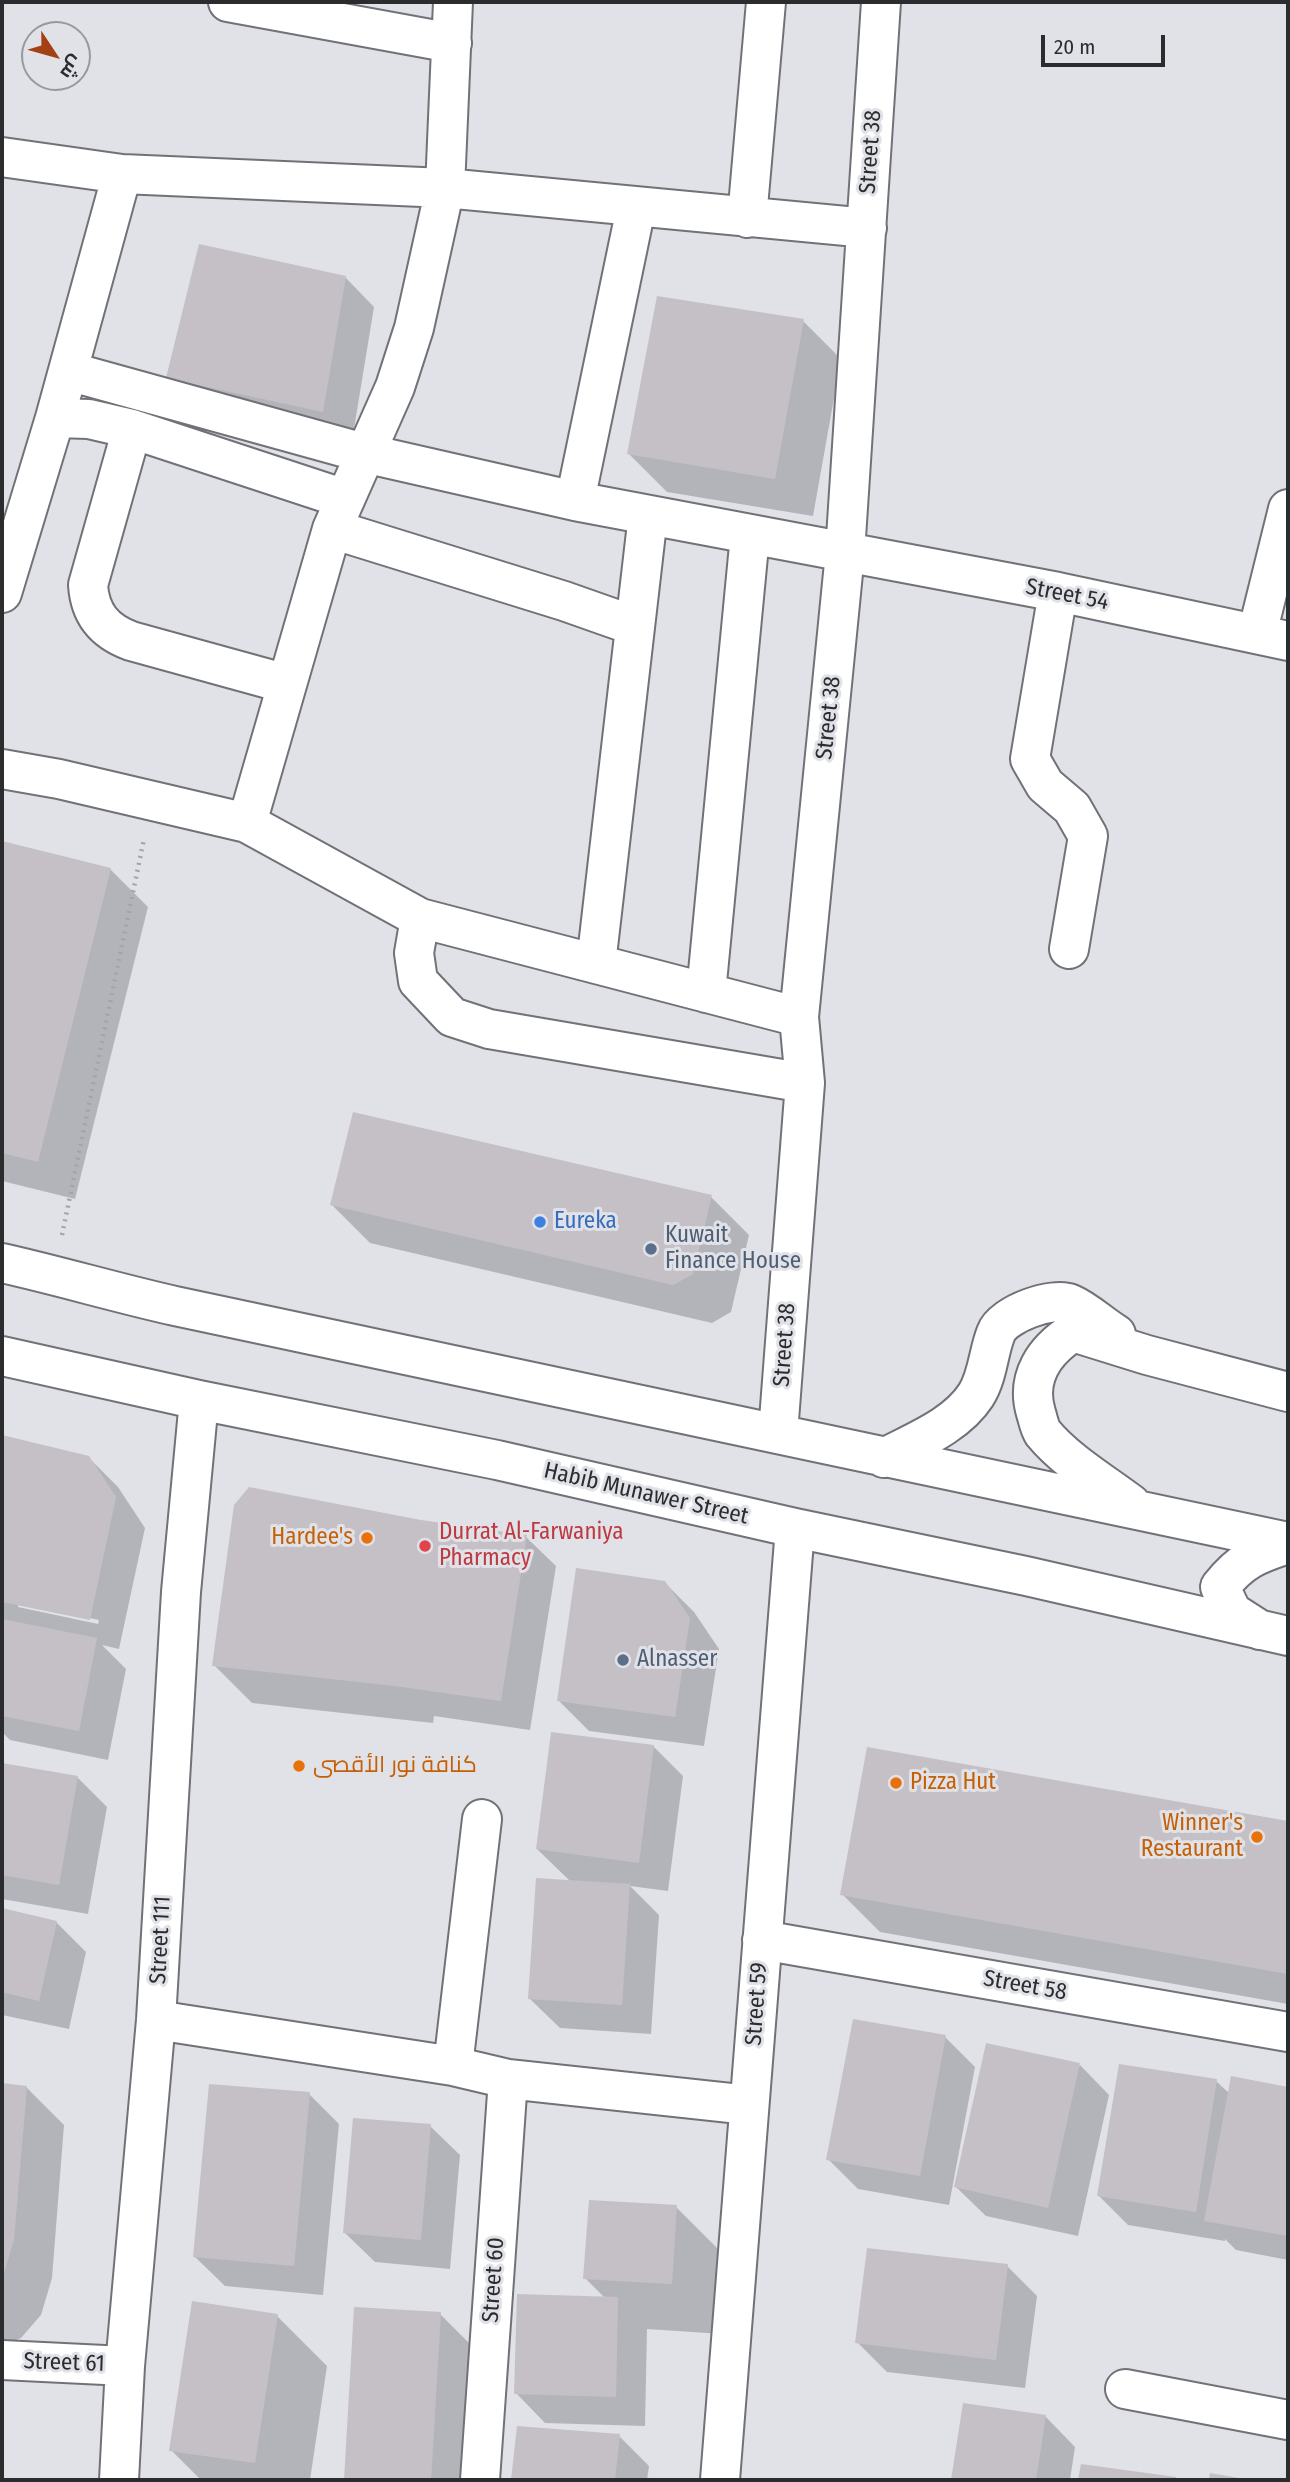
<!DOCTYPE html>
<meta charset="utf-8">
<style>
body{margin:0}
#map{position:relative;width:1290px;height:2482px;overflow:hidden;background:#e0e2e8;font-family:"Fira Sans Condensed",Cairo,sans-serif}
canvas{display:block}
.frame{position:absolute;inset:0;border:4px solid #2b2c2e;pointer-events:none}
.north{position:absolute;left:21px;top:21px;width:70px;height:70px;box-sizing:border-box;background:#e0e2e8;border:2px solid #98999e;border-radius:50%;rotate:126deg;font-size:19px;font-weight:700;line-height:28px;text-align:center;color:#2b2c2e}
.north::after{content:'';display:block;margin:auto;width:24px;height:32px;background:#a54014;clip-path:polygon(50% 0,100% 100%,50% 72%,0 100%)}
.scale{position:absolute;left:1041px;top:35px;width:124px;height:32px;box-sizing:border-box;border:4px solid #2b2c2e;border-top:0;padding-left:9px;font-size:21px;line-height:24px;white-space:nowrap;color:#2b2c2e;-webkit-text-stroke:5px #e0e2e8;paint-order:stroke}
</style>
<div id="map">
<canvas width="1290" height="2482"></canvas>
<div class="frame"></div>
<div class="north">ش</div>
<div class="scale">20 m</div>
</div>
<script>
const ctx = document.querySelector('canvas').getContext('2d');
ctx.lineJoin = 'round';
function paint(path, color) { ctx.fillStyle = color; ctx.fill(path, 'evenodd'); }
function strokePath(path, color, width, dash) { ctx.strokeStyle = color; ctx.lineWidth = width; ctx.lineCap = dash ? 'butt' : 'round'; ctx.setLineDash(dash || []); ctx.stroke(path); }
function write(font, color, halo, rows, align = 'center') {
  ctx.font = font + ' "Fira Sans Condensed",Cairo,sans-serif'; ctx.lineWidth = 6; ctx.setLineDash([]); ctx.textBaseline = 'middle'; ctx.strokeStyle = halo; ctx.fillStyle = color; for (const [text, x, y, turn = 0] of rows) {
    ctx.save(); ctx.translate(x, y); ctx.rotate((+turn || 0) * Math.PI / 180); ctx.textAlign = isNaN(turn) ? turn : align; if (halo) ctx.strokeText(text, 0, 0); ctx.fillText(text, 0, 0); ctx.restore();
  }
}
paint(new Path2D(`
 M345 277 374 307 352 441 198 407 168 377Z
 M803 321 841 359 813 516 667 492 629 454Z
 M2 843 110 869 148 907 75 1199 2 1181Z
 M711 1197 749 1235 731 1312 712 1323 370 1243 332 1205Z
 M2 1437 88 1457 118 1487 145 1528 119 1649 102 1645 126 1669 108 1760 10 1740 2 1732ZM18 1603 99 1620 98 1624 18 1607Z
 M422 1522 526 1537 556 1566 530 1730 434 1716 433 1723 252 1703 214 1665Z
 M664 1582 694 1612 719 1649 704 1746 589 1731 559 1701Z
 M653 1746 683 1776 668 1891 630 1886 659 1915 651 2034 560 2028 530 1999 571 1882 537 1849Z
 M869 1749 1288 1822V2004L880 1932 842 1894Z
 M2 1765 78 1778 107 1807 88 1914 2 1899Z
 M2 1910 56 1922 86 1952 69 2029 2 2015Z
 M945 2037 975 2067 949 2205 858 2189 828 2159Z
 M1080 2065 1109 2095 1078 2236 986 2216 956 2187Z
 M1233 2078 1288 2088V2260L1236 2250 1225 2239V2241L1128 2225 1099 2196 1216 2081 1230 2094Z
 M2 2085 26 2087 64 2125 52 2278 41 2315 21 2338 2 2346Z
 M309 2094 339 2124 323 2295 225 2286 195 2257Z
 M430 2126 460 2155 450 2269 375 2262 345 2233Z
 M676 2207 727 2258 722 2334 647 2329 645 2426 545 2423 516 2393 605 2298 585 2278Z
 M1007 2266 1037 2296 1025 2388 887 2372 857 2342Z
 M356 2309 440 2314 470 2344 462 2480H346Z
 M277 2316 327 2366 310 2480H201L171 2450Z
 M964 2405 1046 2417 1075 2447 1070 2480H953Z
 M518 2427 619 2436 649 2466 647 2480H513Z`), '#0003');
paint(new Path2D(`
 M199 244 346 276 323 412 166 378Z
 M657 296 804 319 775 479 627 454Z
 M2 841 111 868 38 1162 2 1153Z
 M353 1112 712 1195 693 1274 673 1285 330 1205Z
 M2 1435 89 1456 116 1497 90 1620 2 1602Z
 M249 1487 421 1520 527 1535 501 1701 395 1686 212 1666 234 1505Z
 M576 1568 665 1581 690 1618 675 1717 557 1701Z
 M2 1619 97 1638 79 1731 2 1716Z
 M551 1732 654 1745 639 1863 536 1849Z
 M867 1747 1288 1821V1974L840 1895Z
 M2 1763 78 1776 59 1885 2 1875Z
 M536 1878 630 1884 622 2005 528 1999Z
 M2 1908 57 1921 39 2001 2 1992Z
 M853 2019 946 2035 920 2176 826 2160Z
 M986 2043 1080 2063 1048 2208 954 2187Z
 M1119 2064 1217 2079 1196 2212 1097 2196Z
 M1231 2076 1288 2087V2236L1204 2221Z
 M2 2083 27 2086 14 2239 2 2280Z
 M209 2084 310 2092 294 2266 193 2257Z
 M353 2118 431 2124 421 2240 343 2233Z
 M589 2200 677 2205 672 2284 583 2279Z
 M867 2248 1008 2264 996 2360 855 2343Z
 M517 2294 618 2297 616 2397 514 2394Z
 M192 2301 278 2314 255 2463 169 2451Z
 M354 2307 441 2312 431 2480H344Z
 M963 2403 1046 2415 1036 2480H951Z
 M517 2426 620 2434 615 2480H511Z
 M1081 2464 1176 2477V2480H1078Z
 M1210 2473 1245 2479V2480H1209Z`), '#c4c0c6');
const minor = new Path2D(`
 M228 2 452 43
 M2 157 122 174 445 188 867 228
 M747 218 766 2
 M68 371 364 453 575 501 1058 592 1288 641
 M55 418 89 419 132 429 88 585C90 614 104 631 131 641L287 684
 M132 429 345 499
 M575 501 636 208
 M332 529 564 601 635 626
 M1058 592 1030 759 1045 785 1072 808 1088 836 1069 949
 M2 593 55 418 122 174
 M1257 634 1288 509
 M2 769 59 779 247 823 420 918 799 1017
 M247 823 332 529 395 387 414 328 445 188 453 2
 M420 918 414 953 418 981 452 1017 489 1029 805 1083
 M596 964 648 515
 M706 993 750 535
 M2 1263C60 1276 117 1293 175 1306 546 1386 917 1463 1288 1542
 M2 1356 199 1400 497 1460 795 1528 1026 1576 1288 1636
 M778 1433 805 1083 799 1017 845 553 881 2
 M884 1458C916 1441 956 1426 976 1395 988 1376 988 1353 996 1333 1003 1314 1053 1296 1071 1304 1087 1311 1101 1325 1116 1334
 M1131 1504C1102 1482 1066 1461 1043 1433 1039 1427 1038 1419 1036 1413 1025 1377 1045 1350 1073 1332L1147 1355 1288 1392
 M1260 1630 1232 1612 1220 1587C1241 1560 1257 1554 1288 1544
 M762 1940 1288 2032
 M156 2020 453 2066 508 2079 749 2105
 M453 2066 482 1819
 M2 2360 125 2366
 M1125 2389 1288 2420
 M119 2480 125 2366 156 2020 181 1592 199 1400
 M480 2480 508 2079
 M720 2480 795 1528`);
strokePath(minor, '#717278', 42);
strokePath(new Path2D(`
 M62 1235 144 839`), '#a2a4a8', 4.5, [2, 5]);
strokePath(minor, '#fff', 38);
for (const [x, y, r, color] of [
 [540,1222,7,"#3f7fe0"],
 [651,1249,7,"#5c6f8a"],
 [367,1538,7,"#e8710a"],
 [425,1546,7,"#e0444e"],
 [623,1660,7,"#5c6f8a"],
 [299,1766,7,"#e8710a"],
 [896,1783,7,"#e8710a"],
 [1257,1837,7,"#e8710a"]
]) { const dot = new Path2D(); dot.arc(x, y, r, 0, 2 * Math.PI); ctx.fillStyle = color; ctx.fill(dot); strokePath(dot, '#e0e2e8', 2.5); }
write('23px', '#2b2c2e', '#e0e2e8', [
 ["Street 38",871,152,-86],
 ["Street 54",1067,595,11],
 ["Street 38",829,718,-84],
 ["Street 38",785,1345,-86],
 ["Habib Munawer Street",646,1494,13],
 ["Street 111",161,1940,-87],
 ["Street 58",1025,1986,10],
 ["Street 59",757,2004,-86],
 ["Street 60",494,2280,-86],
 ["Street 61",64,2363,2]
]);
write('23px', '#366cbe', '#e0e2e8', [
 ["Eureka",554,1222]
], 'left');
write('23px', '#4e5e75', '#e0e2e8', [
 ["Kuwait",665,1236],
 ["Finance House",665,1262],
 ["Alnasser",637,1660]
], 'left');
write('23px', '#be3a42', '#e0e2e8', [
 ["Durrat Al-Farwaniya",439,1533],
 ["Pharmacy",439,1559]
], 'left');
write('23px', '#c56008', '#e0e2e8', [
 ["Hardee's",353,1538],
 ["كنافة نور الأقصى",313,1766,"left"],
 ["Pizza Hut",910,1783,"left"],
 ["Winner's",1243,1824],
 ["Restaurant",1243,1850]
], 'right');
</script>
